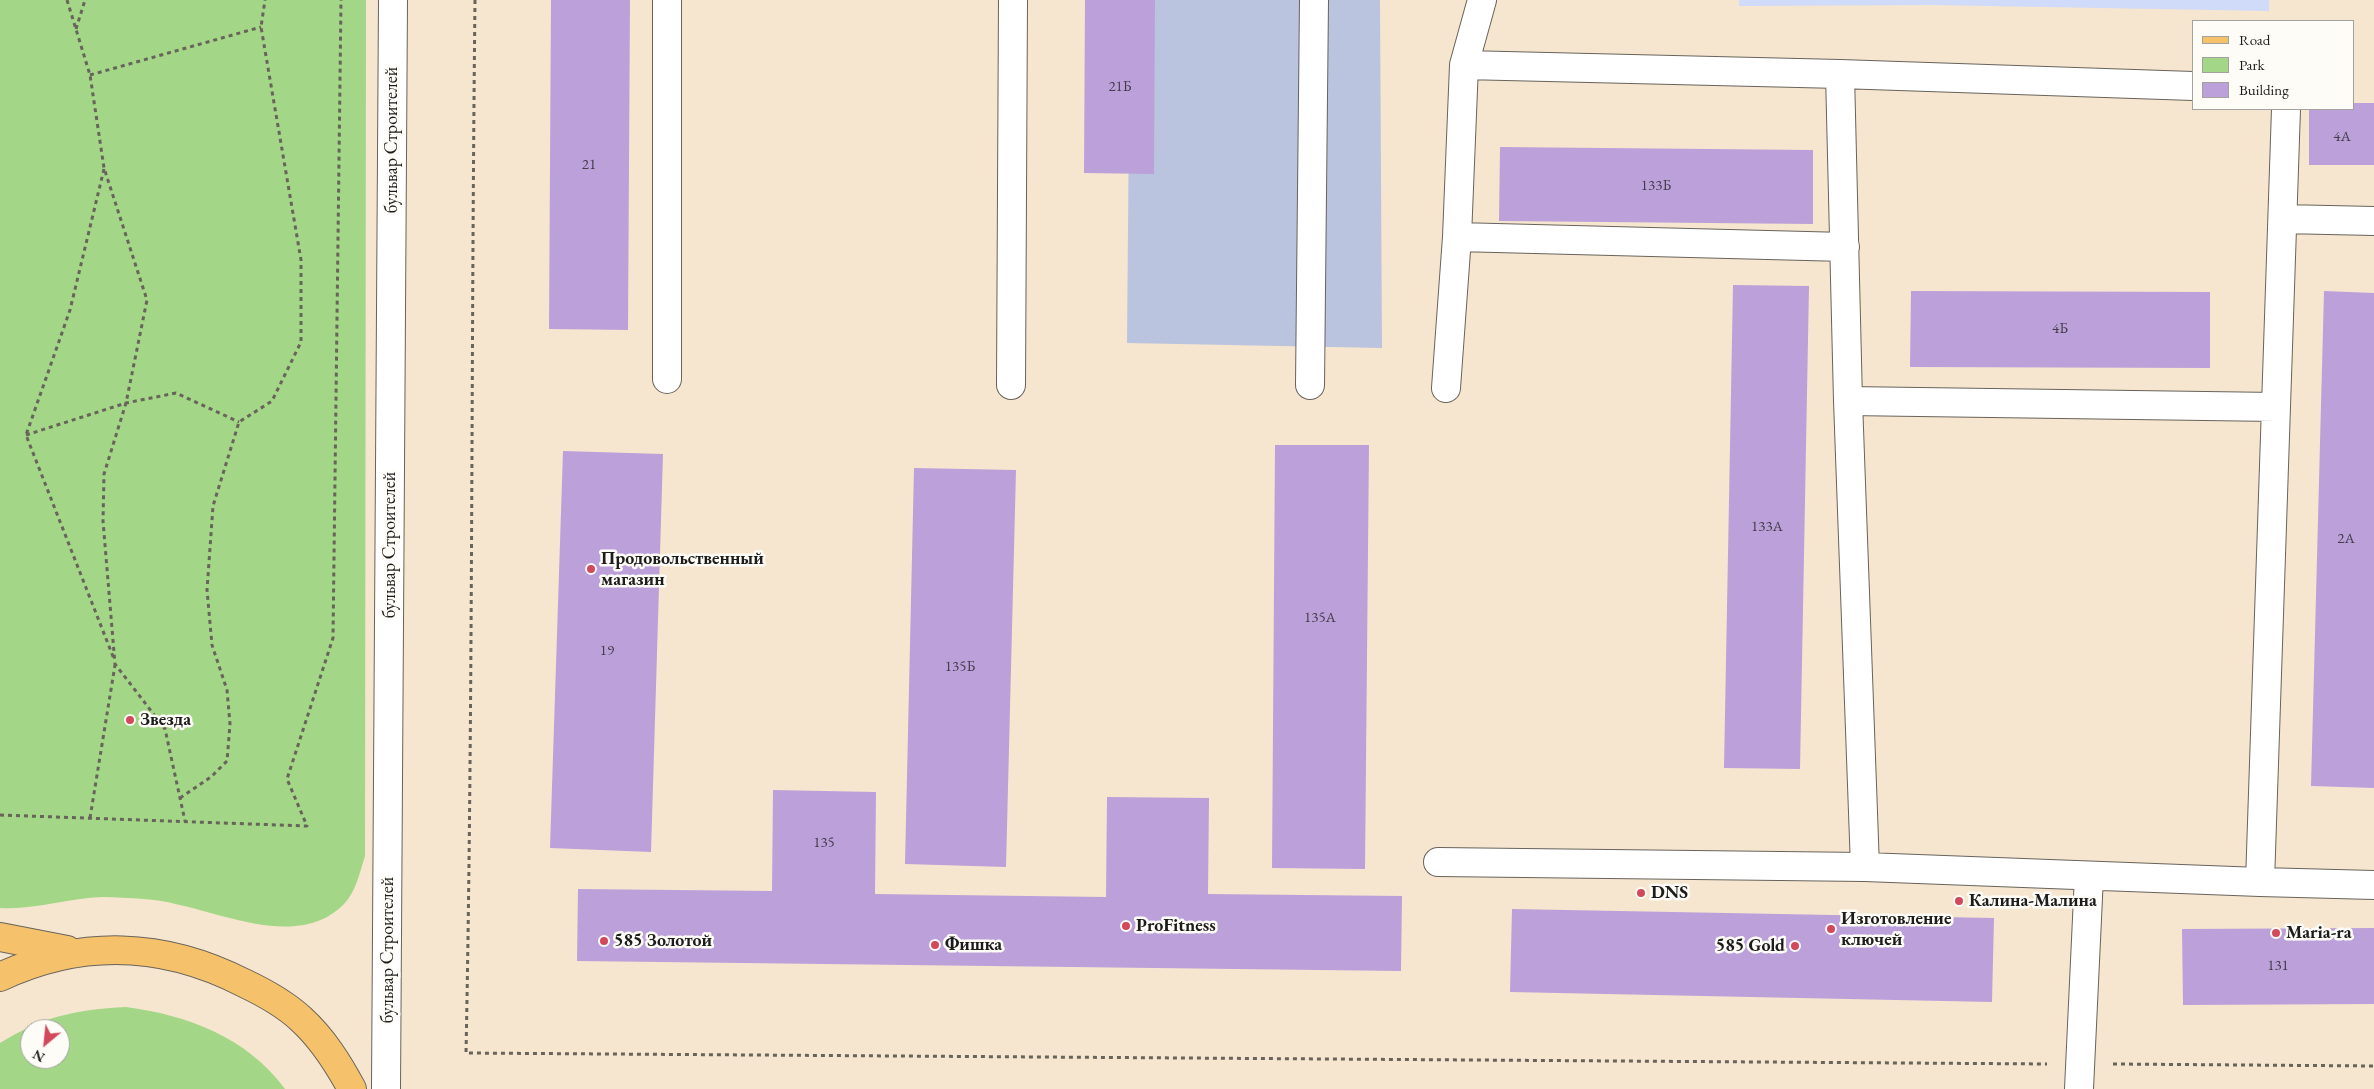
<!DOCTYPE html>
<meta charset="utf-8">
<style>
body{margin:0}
#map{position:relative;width:2374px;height:1089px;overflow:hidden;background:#f6e6cf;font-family:"EB Garamond",serif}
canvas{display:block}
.legend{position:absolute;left:2192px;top:20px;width:162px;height:90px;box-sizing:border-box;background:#fdfcf7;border:1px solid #a3a29f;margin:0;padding:6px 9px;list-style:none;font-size:15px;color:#1c1c1c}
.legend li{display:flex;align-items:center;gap:10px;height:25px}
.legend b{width:25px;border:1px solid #a3a29f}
.north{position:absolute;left:20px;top:1019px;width:50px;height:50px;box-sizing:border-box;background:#fdfcf7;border:1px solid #a3a29f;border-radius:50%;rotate:208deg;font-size:14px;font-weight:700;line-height:20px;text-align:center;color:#1c1c1c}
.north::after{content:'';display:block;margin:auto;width:18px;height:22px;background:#d1495b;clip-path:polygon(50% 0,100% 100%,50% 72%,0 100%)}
</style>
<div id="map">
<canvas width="2374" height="1089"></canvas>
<ul class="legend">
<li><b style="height:6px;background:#f5c16b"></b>Road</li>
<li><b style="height:14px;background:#a3d686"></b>Park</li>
<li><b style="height:14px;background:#bca0da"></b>Building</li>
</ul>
<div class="north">N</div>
</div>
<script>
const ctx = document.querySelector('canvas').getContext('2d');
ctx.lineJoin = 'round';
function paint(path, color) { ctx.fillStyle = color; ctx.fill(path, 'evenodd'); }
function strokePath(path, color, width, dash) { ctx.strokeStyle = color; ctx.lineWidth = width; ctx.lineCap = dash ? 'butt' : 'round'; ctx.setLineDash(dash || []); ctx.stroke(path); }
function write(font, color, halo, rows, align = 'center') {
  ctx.font = font + ' "EB Garamond",serif'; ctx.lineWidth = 5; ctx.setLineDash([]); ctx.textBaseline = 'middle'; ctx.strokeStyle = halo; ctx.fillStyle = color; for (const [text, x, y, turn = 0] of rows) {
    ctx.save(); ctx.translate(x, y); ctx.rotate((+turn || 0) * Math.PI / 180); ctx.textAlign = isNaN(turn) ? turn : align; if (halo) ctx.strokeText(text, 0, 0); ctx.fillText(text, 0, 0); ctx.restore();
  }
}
paint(new Path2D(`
 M1739 0H2269V11L1932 5 1739 6Z`), '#d0daf9');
paint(new Path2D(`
 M1130 0H1380L1382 348 1127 343Z`), '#bac4de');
paint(new Path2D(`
 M0 0H366L365 856C360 871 356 892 344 904 293 956 204 902 144 899 130 898 116 897 102 897 68 898 35 910 0 908Z
 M126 1007C187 1015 247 1037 285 1089H0V1043C44 1016 75 1010 126 1007ZM30 1029H60V1059H30Z`), '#a3d686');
paint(new Path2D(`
 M551 0H630L628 330 549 329Z
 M1085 0H1155L1154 174 1084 173Z
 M2353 103H2374V165H2309V109H2353Z
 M1500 147 1813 150V224L1499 221Z
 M1733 285 1809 286 1800 769 1724 768Z
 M1911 291 2210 292V368L1910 367Z
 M2324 291 2374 293V788L2311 786Z
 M1275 445H1369L1365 869 1272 868Z
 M563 451 663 454 651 852 550 848Z
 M914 468 1016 470 1006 867 905 864Z
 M773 790 876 792 875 894 1106 897 1107 797 1209 798 1208 894 1402 896 1401 971 577 961 578 889 772 891Z
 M1512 909 1994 918 1992 1002 1510 992Z
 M2374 928V1004L2183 1005 2182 929Z`), '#bca0da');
const minor = new Path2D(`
 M1464 65 1482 0
 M1840 74 1848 401 1865 867
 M2283 219 2374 221
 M1845 247 1457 237 1464 65 1840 74 2193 86
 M667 379V0
 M1011 385 1013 0
 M1310 385 1314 0
 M1446 388 1457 237
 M1848 401 2276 407
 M1438 862 1865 867 2260 882 2374 885
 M2260 882 2286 109
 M386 1089 393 0
 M2079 1089 2089 876`);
const major = new Path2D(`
 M0 937 67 950
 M0 977C81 939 164 942 244 983 263 992 285 1004 301 1019 323 1039 338 1063 352 1089`);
strokePath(minor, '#68635b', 30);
strokePath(major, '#68635b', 30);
strokePath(new Path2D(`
 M67 0 90 75 104 168 147 300 126 403 104 474 103 521 115 664 165 729 185 821
 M475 0C471 351 473 702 466 1053L2047 1064
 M76 29 85 0
 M90 75 261 27
 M104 169 70 310 26 435 114 659
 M26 435 126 403 176 393 239 422
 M180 798 211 777 227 761 230 724 227 690 212 645 207 590 213 506 239 422 272 401 301 342V260L261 27 265 0
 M0 815 307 826 287 779 333 638 341 0
 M90 818 115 665
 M2113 1064 2374 1066`), '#68635b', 3, [4, 4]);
strokePath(minor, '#fff', 28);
strokePath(major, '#f5c16b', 28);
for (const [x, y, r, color] of [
 [591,569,5,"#d1495b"],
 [130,720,5,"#d1495b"],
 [1641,893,5,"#d1495b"],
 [1959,901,5,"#d1495b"],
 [1126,926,5,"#d1495b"],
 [1831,929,5,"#d1495b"],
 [2276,933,5,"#d1495b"],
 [604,941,5,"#d1495b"],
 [935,945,5,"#d1495b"],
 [1795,946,5,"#d1495b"]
]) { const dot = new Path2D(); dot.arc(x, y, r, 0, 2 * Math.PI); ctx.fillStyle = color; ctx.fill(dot); strokePath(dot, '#fdfcf7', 2); }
write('15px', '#443d4c', null, [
 ["21Б",1120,87],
 ["4А",2342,137],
 ["21",589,165],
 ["133Б",1656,186],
 ["4Б",2060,329],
 ["133А",1767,527],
 ["2А",2346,539],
 ["135А",1320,618],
 ["19",607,651],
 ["135Б",960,667],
 ["135",824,843],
 ["131",2278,966]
]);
write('18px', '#1c1c1c', '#fdfcf7', [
 ["бульвар Строителей",392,140,-90],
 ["бульвар Строителей",390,545,-90],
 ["бульвар Строителей",388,950,-90]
]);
write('bold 18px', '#1c1c1c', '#fdfcf7', [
 ["Продовольственный",601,559],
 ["магазин",601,580],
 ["Звезда",140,720],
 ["DNS",1651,893],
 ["Калина-Малина",1969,901],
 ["Изготовление",1841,919],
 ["ключей",1841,940],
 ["ProFitness",1136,926],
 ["Maria-ra",2286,933],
 ["585 Золотой",614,941],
 ["Фишка",945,945],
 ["585 Gold",1785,946,"right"]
], 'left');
</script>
